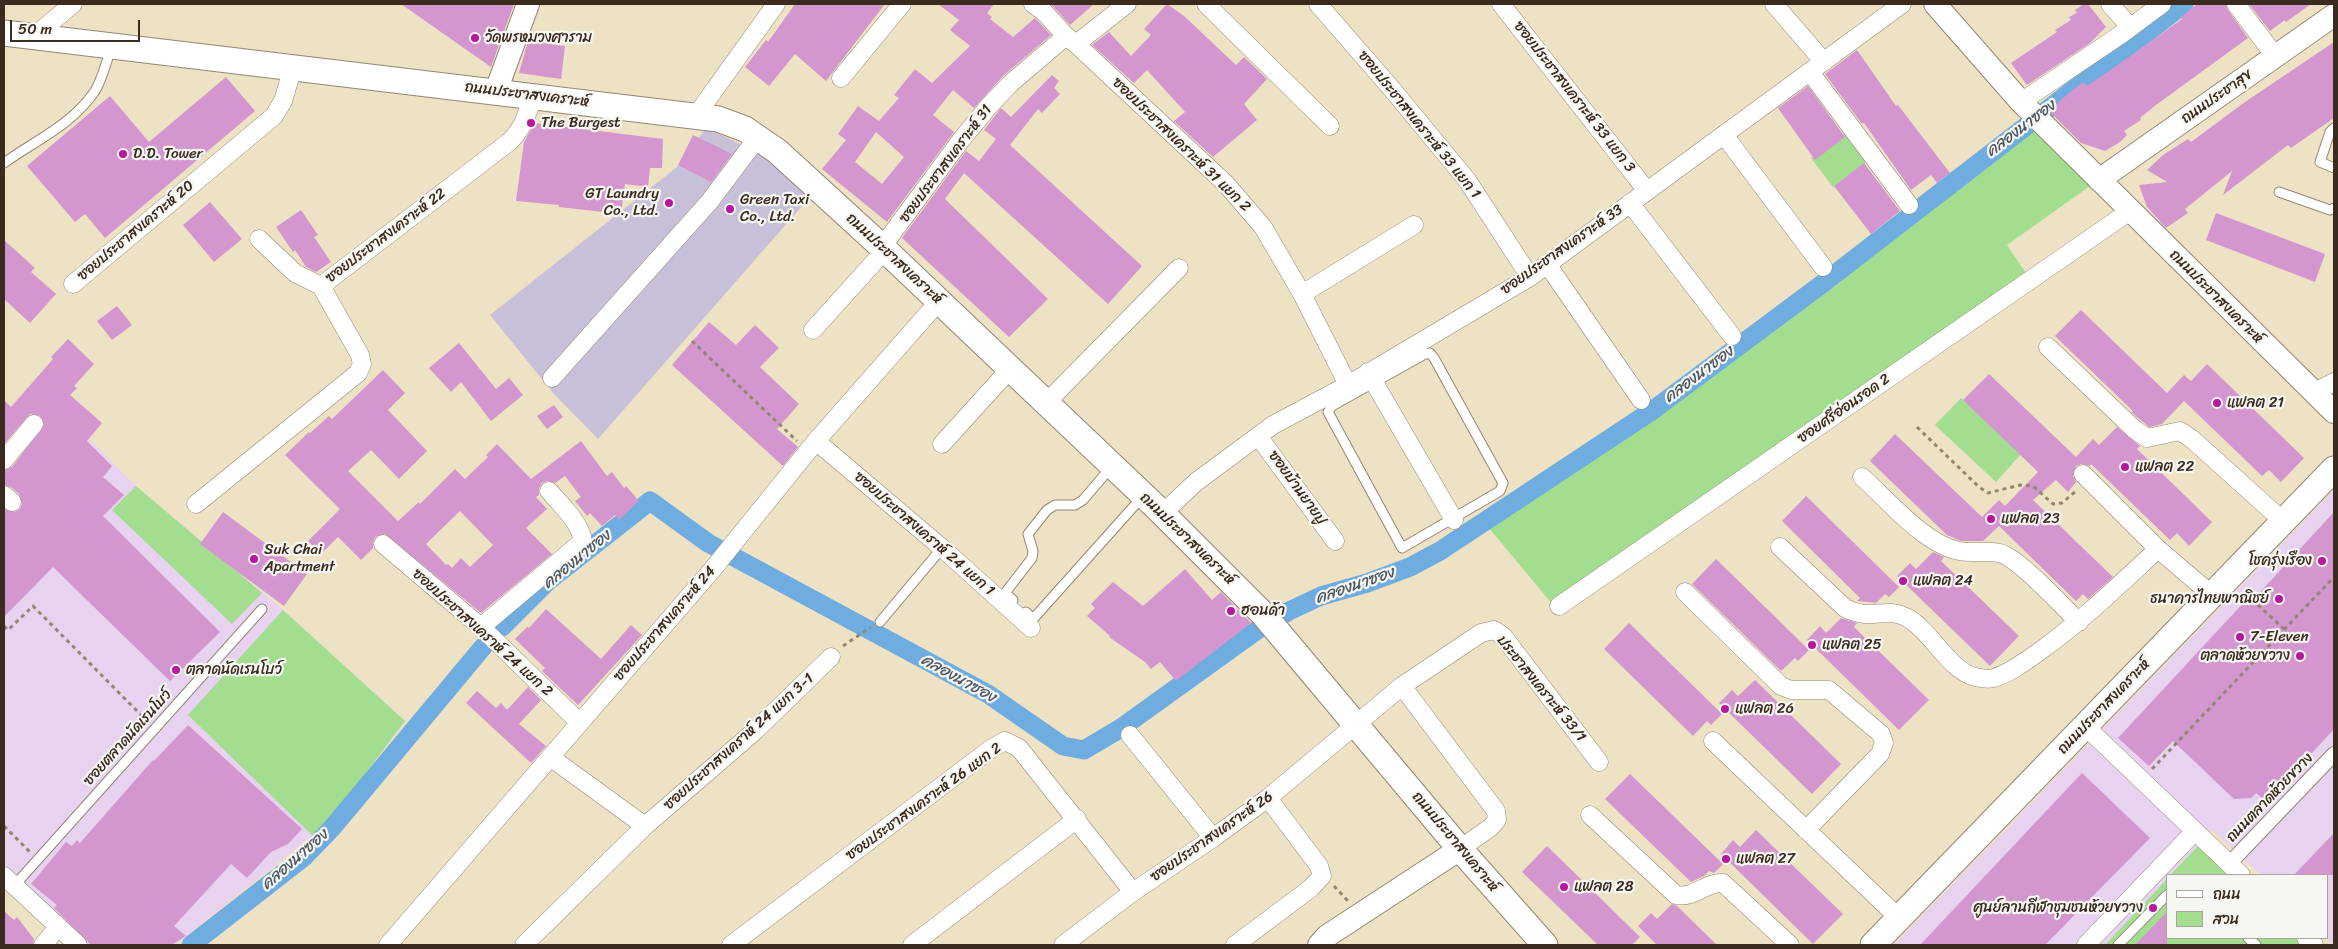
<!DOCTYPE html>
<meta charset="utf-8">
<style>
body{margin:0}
#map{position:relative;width:2338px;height:949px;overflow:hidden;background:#eee2c5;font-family:Sriracha,"Playpen Sans Thai",sans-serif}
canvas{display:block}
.frame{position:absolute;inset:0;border:5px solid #3b2a1e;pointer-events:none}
.legend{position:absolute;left:2166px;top:874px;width:162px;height:65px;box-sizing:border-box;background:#f6f6f2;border:1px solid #aba49d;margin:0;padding:6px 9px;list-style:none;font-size:15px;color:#3b2a1e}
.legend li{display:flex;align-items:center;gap:10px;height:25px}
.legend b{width:25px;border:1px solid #aba49d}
.scale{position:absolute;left:10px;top:20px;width:130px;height:22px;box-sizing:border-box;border:2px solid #3b2a1e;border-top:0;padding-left:6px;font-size:15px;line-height:18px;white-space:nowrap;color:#3b2a1e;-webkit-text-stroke:4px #f6f6f2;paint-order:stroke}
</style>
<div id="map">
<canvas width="2338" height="949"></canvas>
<div class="frame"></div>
<ul class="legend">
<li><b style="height:6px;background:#fff"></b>ถนน</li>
<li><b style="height:14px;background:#a2dd90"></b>สวน</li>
</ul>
<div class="scale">50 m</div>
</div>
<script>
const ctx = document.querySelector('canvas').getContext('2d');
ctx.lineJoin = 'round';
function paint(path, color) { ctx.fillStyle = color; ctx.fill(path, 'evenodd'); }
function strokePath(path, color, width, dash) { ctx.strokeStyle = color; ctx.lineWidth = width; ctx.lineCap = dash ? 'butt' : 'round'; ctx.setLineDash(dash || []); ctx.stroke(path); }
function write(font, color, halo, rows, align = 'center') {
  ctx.font = font + ' Sriracha,"Playpen Sans Thai",sans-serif'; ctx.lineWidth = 4.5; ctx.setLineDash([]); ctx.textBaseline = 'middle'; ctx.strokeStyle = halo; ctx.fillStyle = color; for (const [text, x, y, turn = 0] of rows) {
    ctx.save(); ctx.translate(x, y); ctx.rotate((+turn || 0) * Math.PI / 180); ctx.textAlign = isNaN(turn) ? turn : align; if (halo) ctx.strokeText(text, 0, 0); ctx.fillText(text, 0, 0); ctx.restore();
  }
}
paint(new Path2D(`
 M89 439 136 486 283 610 405 721 329 822 175 945H85L4 868V518Z
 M2334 490V945L2326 938 2327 875H2261L2212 830 2170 875H2167V879L2105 945H1894Z`), '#e7d2ef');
paint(new Path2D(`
 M706 128 761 154 810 197 598 439 554 394 490 315 677 167Z`), '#c8bfd8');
paint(new Path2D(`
 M2032 127 2090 186 2007 245 2028 276 1553 605 1489 528 1802 307Z
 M1849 130 1870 159 1833 187 1811 158Z
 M1961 398 2021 454 1996 482 1935 425Z
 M136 486 262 593 232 624 112 510Z
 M283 610 405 721 329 822 312 835 188 715Z
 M2200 844 2233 875H2170Z
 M2167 879V938H2299L2307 945H2105Z`), '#a2dd90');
strokePath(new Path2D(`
 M502 627 547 582 650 501 708 543 988 694 1063 746 1084 750 1121 728 1260 628 1289 611 1321 596 1367 583 1410 567 1440 551 1653 410 1822 284 2184 4
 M191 945 304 857 332 828 483 647`), '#6fade1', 19);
paint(new Path2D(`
 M401 4H514L491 67Z
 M795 4H885L826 81 795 54 769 86 745 67 766 40 768 42Z
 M938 4H994L987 13 992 17 990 19 1013 37 1035 18 1051 35 1003 76 974 108 953 90 933 115 954 132 887 222 822 169 846 140 838 134 858 106 879 121 899 98 894 95 915 69 932 83 970 46 950 30 959 20ZM876 132 904 157 882 184 855 162Z
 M1051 4H1094L1070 25Z
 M1167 4 1184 16 1236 65 1244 57 1267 79 1244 104 1257 120 1213 157 1174 121 1185 112 1147 70 1134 83 1092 45 1109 32 1131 56 1151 35 1144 29Z
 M2084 4H2088L2106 27 2090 43 2027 85 2011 63 2057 32 2055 30 2071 20 2069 17 2077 13 2075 10Z
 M2197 4H2226L2228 10 2248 38 2156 105 2140 118 2141 120 2124 131 2127 135 2120 142 2105 151 2081 143 2048 110 2083 82 2087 86 2109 71 2182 19 2181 17Z
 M2249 4H2311L2286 22 2285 20 2270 31Z
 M528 41 565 46 561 79 519 73Z
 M2334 42V118L2291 148 2288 145 2223 195 2232 171 2185 209 2188 213 2166 228 2147 207 2139 185 2167 182 2147 170 2163 155 2188 139 2191 142 2245 102Z
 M1857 50 1896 106 1898 105 1950 173 1937 183 1931 175 1911 190 1864 123 1862 124 1825 74Z
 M1052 75 1059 81 1054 88 1060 94 1042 113 1038 109 1010 145 1142 266 1108 304 964 173 945 199 1048 299 1009 337 902 238 966 151 979 161 996 139 984 130 997 113 1001 108 1011 117Z
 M226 77 255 111 105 238 85 214 75 222 27 166 110 96 149 142Z
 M1808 86 1845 137 1815 160 1778 108Z
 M535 123 663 139 662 168H650L648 187 625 184 621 214 559 207V205L516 201 524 142Z
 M693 135 732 154 711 182 678 165Z
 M1864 163 1900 211 1871 234 1834 186Z
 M210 202 242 239 214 262 183 225Z
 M301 210 318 235 314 237 331 262 316 272 306 267 295 250 293 252 276 227Z
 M2216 213 2325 254 2315 282 2206 240Z
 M4 240 35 268 31 272 56 294 30 323 4 299Z
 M117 306 132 325 112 340 97 321Z
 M2081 310 2167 393 2184 375 2191 381 2207 364 2304 458 2281 482 2269 470 2262 476 2184 401 2162 424 2149 427 2131 412 2133 411 2055 336Z
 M709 322 736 345 755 325 779 348 760 367 799 404 777 429 798 447 783 466 672 365Z
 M68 339 94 364 74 386 77 388 70 395 102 423 87 441 112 466 103 477 124 495 103 516 220 632 170 681 53 567 4 617V509L15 512 20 509 22 504 19 494 11 487 4 485V470L12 467 44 425 40 416 30 414 4 444V400L11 407 53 359 51 357Z
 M459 343 496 389 509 378 523 395 491 421 461 382 451 392 429 368Z
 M383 370 405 393 388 410 427 451 399 479 371 450 348 471 398 521 419 502 420 504 455 469 465 479 488 457 486 455 497 444 531 479 581 441 607 476 612 472 624 488 626 486 639 501 619 520 615 515 602 526 590 513 587 516 575 501 581 497 565 476 555 483 547 481 542 483 539 488V495L536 497 547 509 526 528 552 554 481 613 385 534 375 537 373 542V548L361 560 338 537 321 554 308 541 340 509 285 455 309 432 310 433 329 416 332 419ZM460 511 493 545 470 567 461 558 452 568 448 564 446 565 426 544Z
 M1989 374 2076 457 2093 439 2099 445 2117 427 2140 446 2137 449 2212 522 2189 546 2177 533 2170 540 2091 464 2090 466 2081 464 2076 466 2073 476 2076 482 2068 492 2056 480 2033 500 2113 577 2088 599 2083 594 2076 601 1999 526 1983 541H1961L1947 535 1870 461 1895 434 1982 517 1999 500 2005 506 2038 472 1963 400Z
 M554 405 563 417 547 429 537 416Z
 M1806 496 1899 587 1889 597 1885 594 1876 603 1857 601 1860 598 1782 521Z
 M223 512 307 574 284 606 200 544Z
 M2334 512V729L2267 802 2256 793 2251 798 2234 799 2173 741 2149 766 2118 738 2247 599 2251 602Z
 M1933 552 1944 557 1941 561 2019 636 1990 666 1897 576 1910 563 1916 569Z
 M1716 559 1809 650 1798 661 1795 658 1781 671 1692 584Z
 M1185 569 1212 600 1221 592 1251 623 1176 681 1160 662 1151 669 1145 662 1109 637 1110 636 1087 616 1095 608 1091 604 1113 582 1143 606Z
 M546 609 601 659 631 625 642 635 578 705 542 671 545 668 515 639 527 627 529 628Z
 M1841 618 1857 623 1854 627 1929 700 1899 730 1807 640 1820 626 1826 633Z
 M1629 623 1722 714 1711 725 1707 721 1693 736 1604 649Z
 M1755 680 1841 764 1812 794 1719 703 1732 690 1738 696Z
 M528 687 541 700 519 724 546 746 531 763 466 703 477 691 496 708 501 703 507 710Z
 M188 725 302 829 288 844 271 852 247 878 231 864 174 926 186 936 171 945H91L54 908 57 905 31 884 66 842 72 846 77 840 80 843 153 760 154 761Z
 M2082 773 2150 838 2045 945H1920Z
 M1630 774 1723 864 1714 873 1709 871 1704 876 1691 882 1605 799Z
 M1756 830 1843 914 1813 944 1721 854 1733 840 1740 847Z
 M2334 833V875H2294Z
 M1547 846 1640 937 1632 945H1598L1522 872Z
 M1672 904 1677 906 1717 945H1657L1638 926 1651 913 1657 919Z
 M4 911 14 920 17 917 34 939 33 945H4Z
 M2167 912V945H2135Z`), '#d396ce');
const service = new Path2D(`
 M2334 128 2330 132 2320 162 2334 168
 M4 163C36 140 72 125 95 91 103 78 106 61 112 47
 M2279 192 2330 210 2334 208
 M1430 353 1434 358 1503 483 1500 491 1402 548 1328 412 1332 406 1425 354Z
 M1013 600 1005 593 1032 558 1033 551 1028 534 1047 510 1055 505H1075L1083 500 1112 466
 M1026 612 1033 619 1143 496
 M880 622 942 548
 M14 886 262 609
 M2248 938 2256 945
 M2118 945 2167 895`);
const pedestrian = new Path2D(`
 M2229 864 2334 754`);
const minor = new Path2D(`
 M1033 4 1044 12 1066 36
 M1206 4 1330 126
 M1318 4 1391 88 1467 180 1530 277
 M1501 4 1647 191
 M1774 4 1824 62
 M2110 4 2130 27
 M2236 4 2275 56
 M33 37 73 4
 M1076 44 1226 184 1263 227 1302 294 1348 385
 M1810 72 1909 205
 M841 78 902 4
 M2021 102 2123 33 2162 4
 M695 117 776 4
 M1724 135 1823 267
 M1630 203 1732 336
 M259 239 295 273 321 286
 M882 247 961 140 989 106 1011 83 1066 36 1076 44 1127 4
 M1547 264 1641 400
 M73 284 274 116 283 101 293 67
 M1302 294 1414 225
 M813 330 885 250
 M2048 347 2134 429 2147 438 2180 431 2192 439 2284 522
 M1368 372 1454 520
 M552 378 710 201 758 137
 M2313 393 2334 382
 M1046 403 1179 268
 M1258 436 1335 541
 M816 441 942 548 1031 628
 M942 444 1010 369
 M4 460 34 424
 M2083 474 2158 549 2212 595
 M1862 477C1888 500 1924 544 1959 551 1973 554 1992 549 2005 555 2025 565 2061 605 2079 622
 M4 495 12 502
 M196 504 358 373 362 364 360 355 321 286 509 142C523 129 527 114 533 96
 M1162 514 1196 482 1273 425 1348 385 1530 277 1902 4
 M383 544 481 627 580 723
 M1780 547 1845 608C1872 622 1883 606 1906 617 1931 630 1948 670 1975 677 1980 678 1989 680 1994 678 2010 673 2026 661 2040 651 2082 621 2119 585 2158 549
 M1685 592 1781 686 1791 690H1829L1881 734 1884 743 1880 754 1806 830
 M1559 606 2130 211
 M481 627 583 541C580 522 561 505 549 491
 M1402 686 1496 811 1497 820 1491 827 1460 849
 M2085 726 2241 875
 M1130 735 1213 838
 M1713 741 1899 918
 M550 757 645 826
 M1590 815 1676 895C1694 899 1705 882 1723 883L1790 945
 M4 876 78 945
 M2306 938 2314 945
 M43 945 58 927
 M388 945 712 570 816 441 939 301
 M524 945 645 826 756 730 831 657
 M731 945 992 748 1005 741 1019 748 1133 892
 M912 945 1077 819
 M1063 945 1133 892 1213 838 1268 798 1402 686 1481 633 1494 630 1503 636 1599 762
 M1235 945 1311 888 1322 876 1319 866 1268 798
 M2086 945 2195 831`);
const tertiary = new Path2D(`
 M1935 4 2021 102 2334 412
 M496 91 528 4
 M2099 180 2334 15
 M1319 945 1327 936 1460 849`);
const secondary = new Path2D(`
 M4 33 718 119 745 129 777 151 882 247 1158 509 1263 614 1460 849 1545 945
 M1873 945 2334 469`);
strokePath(service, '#948672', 11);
strokePath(pedestrian, '#948672', 16);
strokePath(minor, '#948672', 19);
strokePath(tertiary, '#948672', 24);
strokePath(secondary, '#948672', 27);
strokePath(new Path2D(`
 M692 341 797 441
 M1917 427 1979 487 1988 493 2020 485 2033 486 2053 504 2062 503 2076 491
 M2246 594 2284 629
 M4 626 8 630 33 606 146 720
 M843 646 871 627
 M2152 769 2334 577
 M4 826 30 852
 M1334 886 1348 901`), '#948672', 3, [4, 4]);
strokePath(service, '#fff', 9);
strokePath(pedestrian, '#fff', 14);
strokePath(minor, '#fff', 18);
strokePath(tertiary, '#fff', 22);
strokePath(secondary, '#fff', 25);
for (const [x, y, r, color] of [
 [475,38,5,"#b5179e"],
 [531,123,5,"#b5179e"],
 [123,154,5,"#b5179e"],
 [669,203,5,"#b5179e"],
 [730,209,5,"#b5179e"],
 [2217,403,5,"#b5179e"],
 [2125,467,5,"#b5179e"],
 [1991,519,5,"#b5179e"],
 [254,559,5,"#b5179e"],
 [2322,561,5,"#b5179e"],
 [1903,581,5,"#b5179e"],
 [2279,599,5,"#b5179e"],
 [1231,611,5,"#b5179e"],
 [2240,637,5,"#b5179e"],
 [1812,645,5,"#b5179e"],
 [2300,656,5,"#b5179e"],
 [176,670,5,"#b5179e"],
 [1725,709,5,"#b5179e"],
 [1726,859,5,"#b5179e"],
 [1564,887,5,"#b5179e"],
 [2153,908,5,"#b5179e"]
]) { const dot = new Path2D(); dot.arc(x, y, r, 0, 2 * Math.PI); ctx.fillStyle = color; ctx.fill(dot); strokePath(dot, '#f6f6f2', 2); }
write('15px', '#3b2a1e', '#f6f6f2', [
 ["วัดพรหมวงศาราม",485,38],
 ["The Burgest",541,123],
 ["D.D. Tower",133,154],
 ["GT Laundry",659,194,"right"],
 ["Co., Ltd.",659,211,"right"],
 ["Green Taxi",740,200],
 ["Co., Ltd.",740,217],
 ["แฟลต 21",2227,403],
 ["แฟลต 22",2135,467],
 ["แฟลต 23",2001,519],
 ["Suk Chai",264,550],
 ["Apartment",264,567],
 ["โชครุ่งเรือง",2312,561,"right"],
 ["แฟลต 24",1913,581],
 ["ธนาคารไทยพาณิชย์",2269,599,"right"],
 ["ฮอนด้า",1241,611],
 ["7-Eleven",2250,637],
 ["แฟลต 25",1822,645],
 ["ตลาดห้วยขวาง",2290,656,"right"],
 ["ตลาดนัดเรนโบว์",186,670],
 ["แฟลต 26",1735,709],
 ["แฟลต 27",1736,859],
 ["แฟลต 28",1574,887],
 ["ศูนย์ลานกีฬาชุมชนห้วยขวาง",2143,908,"right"]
], 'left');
write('15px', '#3b2a1e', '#f6f6f2', [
 ["ถนนประชาสงเคราะห์",527,95,7],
 ["ซอยประชาสงเคราะห์ 33 แยก 3",1574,97,52],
 ["ถนนประชาสุข",2217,97,-35],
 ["ซอยประชาสงเคราะห์ 33 แยก 1",1419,125,51],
 ["ซอยประชาสงเคราะห์ 31 แยก 2",1181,145,44],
 ["ซอยประชาสงเคราะห์ 31",946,164,-53],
 ["ซอยประชาสงเคราะห์ 20",136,231,-40],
 ["ซอยประชาสงเคราะห์ 22",386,236,-37],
 ["ซอยประชาสงเคราะห์ 33",1562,250,-35],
 ["ถนนประชาสงเคราะห์",894,259,43],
 ["ถนนประชาสงเคราะห์",2216,297,45],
 ["ซอยศรีอ่อนรอด 2",1844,409,-35],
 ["ซอยบ้านยายปู",1297,488,54],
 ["ซอยประชาสงเคราห์ 24 แยก 1",924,534,41],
 ["ถนนประชาสงเคราะห์",1187,539,44],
 ["ซอยประชาสงเคราะห์ 24",665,624,-49],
 ["ซอยประชาสงเคราห์ 24 แยก 2",482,633,42],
 ["ประชาสงเคราะห์ 33/1",1541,689,51],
 ["ถนนประชาสงเคราะห์",2104,707,-46],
 ["ซอยตลาดนัดเรนโบว์",128,738,-48],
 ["ซอยประชาสงเคราห์ 24 แยก 3-1",739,742,-42],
 ["ถนนตลาดห้วยขวาง",2270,798,-46],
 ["ซอยประชาสงเคราะห์ 26 แยก 2",924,802,-36],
 ["ซอยประชาสงเคราะห์ 26",1212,837,-35],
 ["ถนนประชาสงเคราะห์",1455,842,50]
]);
write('italic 16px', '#4d5862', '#f6f6f2', [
 ["คลองนาซอง",2021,129,-37],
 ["คลองนาซอง",1699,375,-37],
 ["คลองนาซอง",577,560,-39],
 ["คลองนาซอง",1355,586,-19],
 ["คลองนาซอง",958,679,29],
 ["คลองนาซอง",295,860,-41]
]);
</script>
